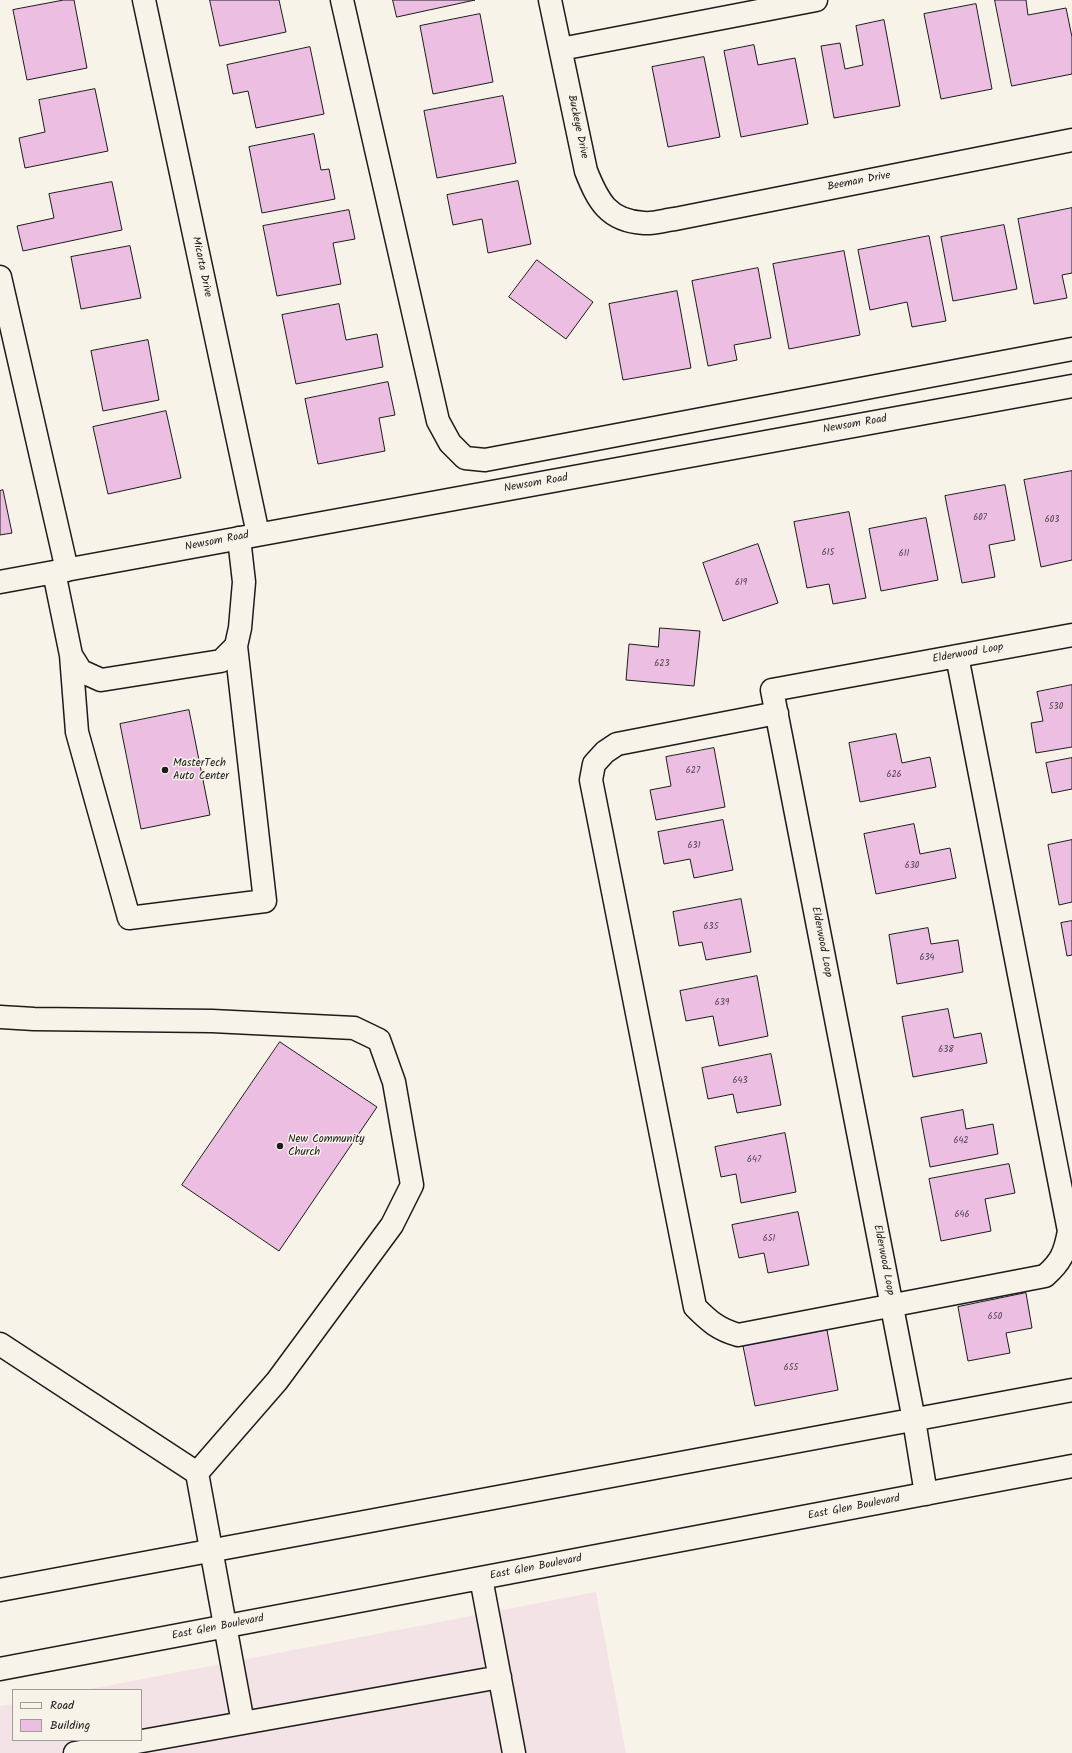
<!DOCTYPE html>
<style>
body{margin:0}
#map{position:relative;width:1072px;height:1753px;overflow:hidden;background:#f7f3e8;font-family:Kalam,sans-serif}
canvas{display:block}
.legend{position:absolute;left:12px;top:1689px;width:130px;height:52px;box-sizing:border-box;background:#f7f3e8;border:1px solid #9f9d96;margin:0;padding:5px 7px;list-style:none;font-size:12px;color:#1c1c1c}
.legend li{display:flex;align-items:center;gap:8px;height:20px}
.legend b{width:20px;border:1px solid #9f9d96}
</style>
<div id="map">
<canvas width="1072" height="1753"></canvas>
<ul class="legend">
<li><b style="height:5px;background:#f7f3e8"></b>Road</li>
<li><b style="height:11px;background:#ecbee2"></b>Building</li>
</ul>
</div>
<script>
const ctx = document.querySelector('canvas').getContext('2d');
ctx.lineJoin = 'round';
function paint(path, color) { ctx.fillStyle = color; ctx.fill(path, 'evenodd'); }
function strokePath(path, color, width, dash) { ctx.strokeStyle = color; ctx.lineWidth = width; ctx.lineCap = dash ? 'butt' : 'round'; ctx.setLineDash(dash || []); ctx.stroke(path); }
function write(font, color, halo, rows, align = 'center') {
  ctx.font = font + ' Kalam,sans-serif'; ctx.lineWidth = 3; ctx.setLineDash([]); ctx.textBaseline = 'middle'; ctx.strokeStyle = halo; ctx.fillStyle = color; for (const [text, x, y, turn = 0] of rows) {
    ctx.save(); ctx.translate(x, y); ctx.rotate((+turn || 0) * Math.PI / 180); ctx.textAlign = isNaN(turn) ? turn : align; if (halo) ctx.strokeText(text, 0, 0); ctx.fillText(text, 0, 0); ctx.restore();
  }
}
paint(new Path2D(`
 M596 1592 626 1753H0V1706L13 1704V1740H141V1690H85Z`), '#f4e3e6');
const building = new Path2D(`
 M64 0H74L87 68 27 80 13 10Z
 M210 0H279L286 32 220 46Z
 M393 0H475L397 17Z
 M995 0H1026L1028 15 1066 8 1072 37V74L1012 86Z
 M976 4 992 89 941 99 924 14Z
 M480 14 493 82 433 94 420 26Z
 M884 20 900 106 834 118 821 46 840 43 845 69 863 65 856 26Z
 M754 45 758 65 795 58 808 124 741 137 724 51Z
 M310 47 324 114 256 128 248 91 233 94 227 65Z
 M704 57 720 137 668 147 652 67Z
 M95 89 108 151 25 168 19 138 45 132 39 100Z
 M503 96 516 163 437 178 424 111Z
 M314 134 321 170 329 169 335 199 262 213 249 147Z
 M518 181 531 244 488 253 482 219 453 225 447 195Z
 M112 182 122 230 23 251 17 226 54 218 49 194Z
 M1072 208V273L1062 275 1067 298 1034 304 1018 219Z
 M349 210 355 239 333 243 341 284 277 296 263 226Z
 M1004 225 1017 289 953 301 941 237Z
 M929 236 946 321 912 327 907 302 870 310 858 250Z
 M130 246 141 298 81 309 71 257Z
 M844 251 860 335 789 349 773 264Z
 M537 260 593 302 566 339 509 297Z
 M758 268 771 338 734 345 737 360 708 366 692 281Z
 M677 291 691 368 623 380 609 304Z
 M339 304 346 340 377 334 383 367 296 384 282 315Z
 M148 340 159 400 103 411 91 351Z
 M388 382 395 415 379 418 385 451 318 464 305 399Z
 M166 411 181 478 108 494 93 427Z
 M1072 471V560L1041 567 1024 480Z
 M1005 485 1015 540 989 545 995 577 962 583 945 496Z
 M3 490 12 533 0 535V491Z
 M849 512 866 598 833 604 829 584 807 588 794 522Z
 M926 518 938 580 881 591 869 529Z
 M758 544 778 603 723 621 703 563Z
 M660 628 700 631 694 686 626 680 629 644 658 647Z
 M1072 685V747L1036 753 1031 723 1043 721 1037 692Z
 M189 710 210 815 141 829 120 724Z
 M896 734 902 763 930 757 936 787 860 802 849 743Z
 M714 748 725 807 656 820 650 790 671 786 666 757Z
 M1072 758V789L1052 793 1046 763Z
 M723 820 733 870 694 878 690 859 664 864 658 832Z
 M914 824 920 854 950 848 956 878 876 894 864 834Z
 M1072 840V902L1059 905 1048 845Z
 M741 899 751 952 706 960 702 942 679 946 673 912Z
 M1072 921V955L1067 956 1061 923Z
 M928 928 931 944 958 940 963 972 897 984 889 935Z
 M757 976 768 1036 719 1046 713 1016 686 1021 680 991Z
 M948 1009 954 1038 981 1033 987 1063 913 1077 902 1017Z
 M280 1042 377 1107 279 1251 182 1185Z
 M771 1054 781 1105 737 1113 733 1094 708 1099 702 1068Z
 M963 1110 966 1129 993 1124 998 1154 930 1167 921 1118Z
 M785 1133 796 1192 741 1203 736 1174 721 1177 715 1147Z
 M1009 1164 1015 1193 985 1199 991 1231 941 1241 929 1179Z
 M798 1212 809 1265 768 1273 764 1253 739 1258 732 1225Z
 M1026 1293 1032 1328 1006 1333 1010 1353 968 1361 958 1307Z
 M827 1330 838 1390 755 1406 743 1346Z`);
paint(building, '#ecbee2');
strokePath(building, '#1c1c1c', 1);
const minor = new Path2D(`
 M144 0 258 534
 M342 0 438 421 450 443 465 458 485 460 1072 349
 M550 0 586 171C598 201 608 221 644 223 654 224 665 220 675 219L1072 140
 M561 49 816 0
 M0 277 67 570
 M54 572 71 655 81 671 101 680 221 661 236 646 240 628 244 582 239 538
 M0 582 1072 386
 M71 655 77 732 129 918 265 901 236 646
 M777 713 617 744 605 752 594 764 591 780 695 1307C710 1322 718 1329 738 1335L1045 1276C1061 1262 1065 1253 1069 1231L957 656
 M0 1017 34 1019 212 1021 354 1028 379 1040 394 1082 412 1185 392 1225 277 1381 197 1473
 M0 1344 197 1473 243 1723
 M926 1494 914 1420 772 690 1072 635
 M481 1578 514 1753
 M0 1590 1072 1390
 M0 1669 1072 1466
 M75 1753 500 1677`);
strokePath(minor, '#1c1c1c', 25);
strokePath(minor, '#f7f3e8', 22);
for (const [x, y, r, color] of [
 [165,770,4,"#1c1c1c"],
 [280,1146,4,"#1c1c1c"]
]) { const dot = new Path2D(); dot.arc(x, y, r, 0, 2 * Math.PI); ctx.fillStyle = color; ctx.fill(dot); strokePath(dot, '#f7f3e8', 1.5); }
write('9px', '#50444e', null, [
 ["607",980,518],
 ["603",1052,520],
 ["615",828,553],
 ["611",904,554],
 ["619",741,583],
 ["623",662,664],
 ["530",1056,707],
 ["627",693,771],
 ["626",894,775],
 ["631",694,846],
 ["630",912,866],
 ["635",711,927],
 ["634",927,958],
 ["639",722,1003],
 ["638",946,1050],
 ["643",740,1081],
 ["642",961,1141],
 ["647",754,1160],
 ["646",962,1215],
 ["651",769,1239],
 ["650",995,1317],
 ["655",791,1368]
]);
write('11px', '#1c1c1c', '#f7f3e8', [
 ["Buckeye Drive",577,127,78],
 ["Beeman Drive",859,182,-11],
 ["Micarta Drive",201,267,78],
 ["Newsom Road",855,425,-10],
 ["Newsom Road",536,484,-10],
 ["Newsom Road",217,542,-11],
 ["Elderwood Loop",968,654,-10],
 ["Elderwood Loop",821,942,79],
 ["Elderwood Loop",883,1260,79],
 ["East Glen Boulevard",854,1508,-11],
 ["East Glen Boulevard",536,1568,-11],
 ["East Glen Boulevard",218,1628,-11]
]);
write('11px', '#1c1c1c', '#f7f3e8', [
 ["MasterTech",173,764],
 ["Auto Center",173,777],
 ["New Community",288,1140],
 ["Church",288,1153]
], 'left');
</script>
